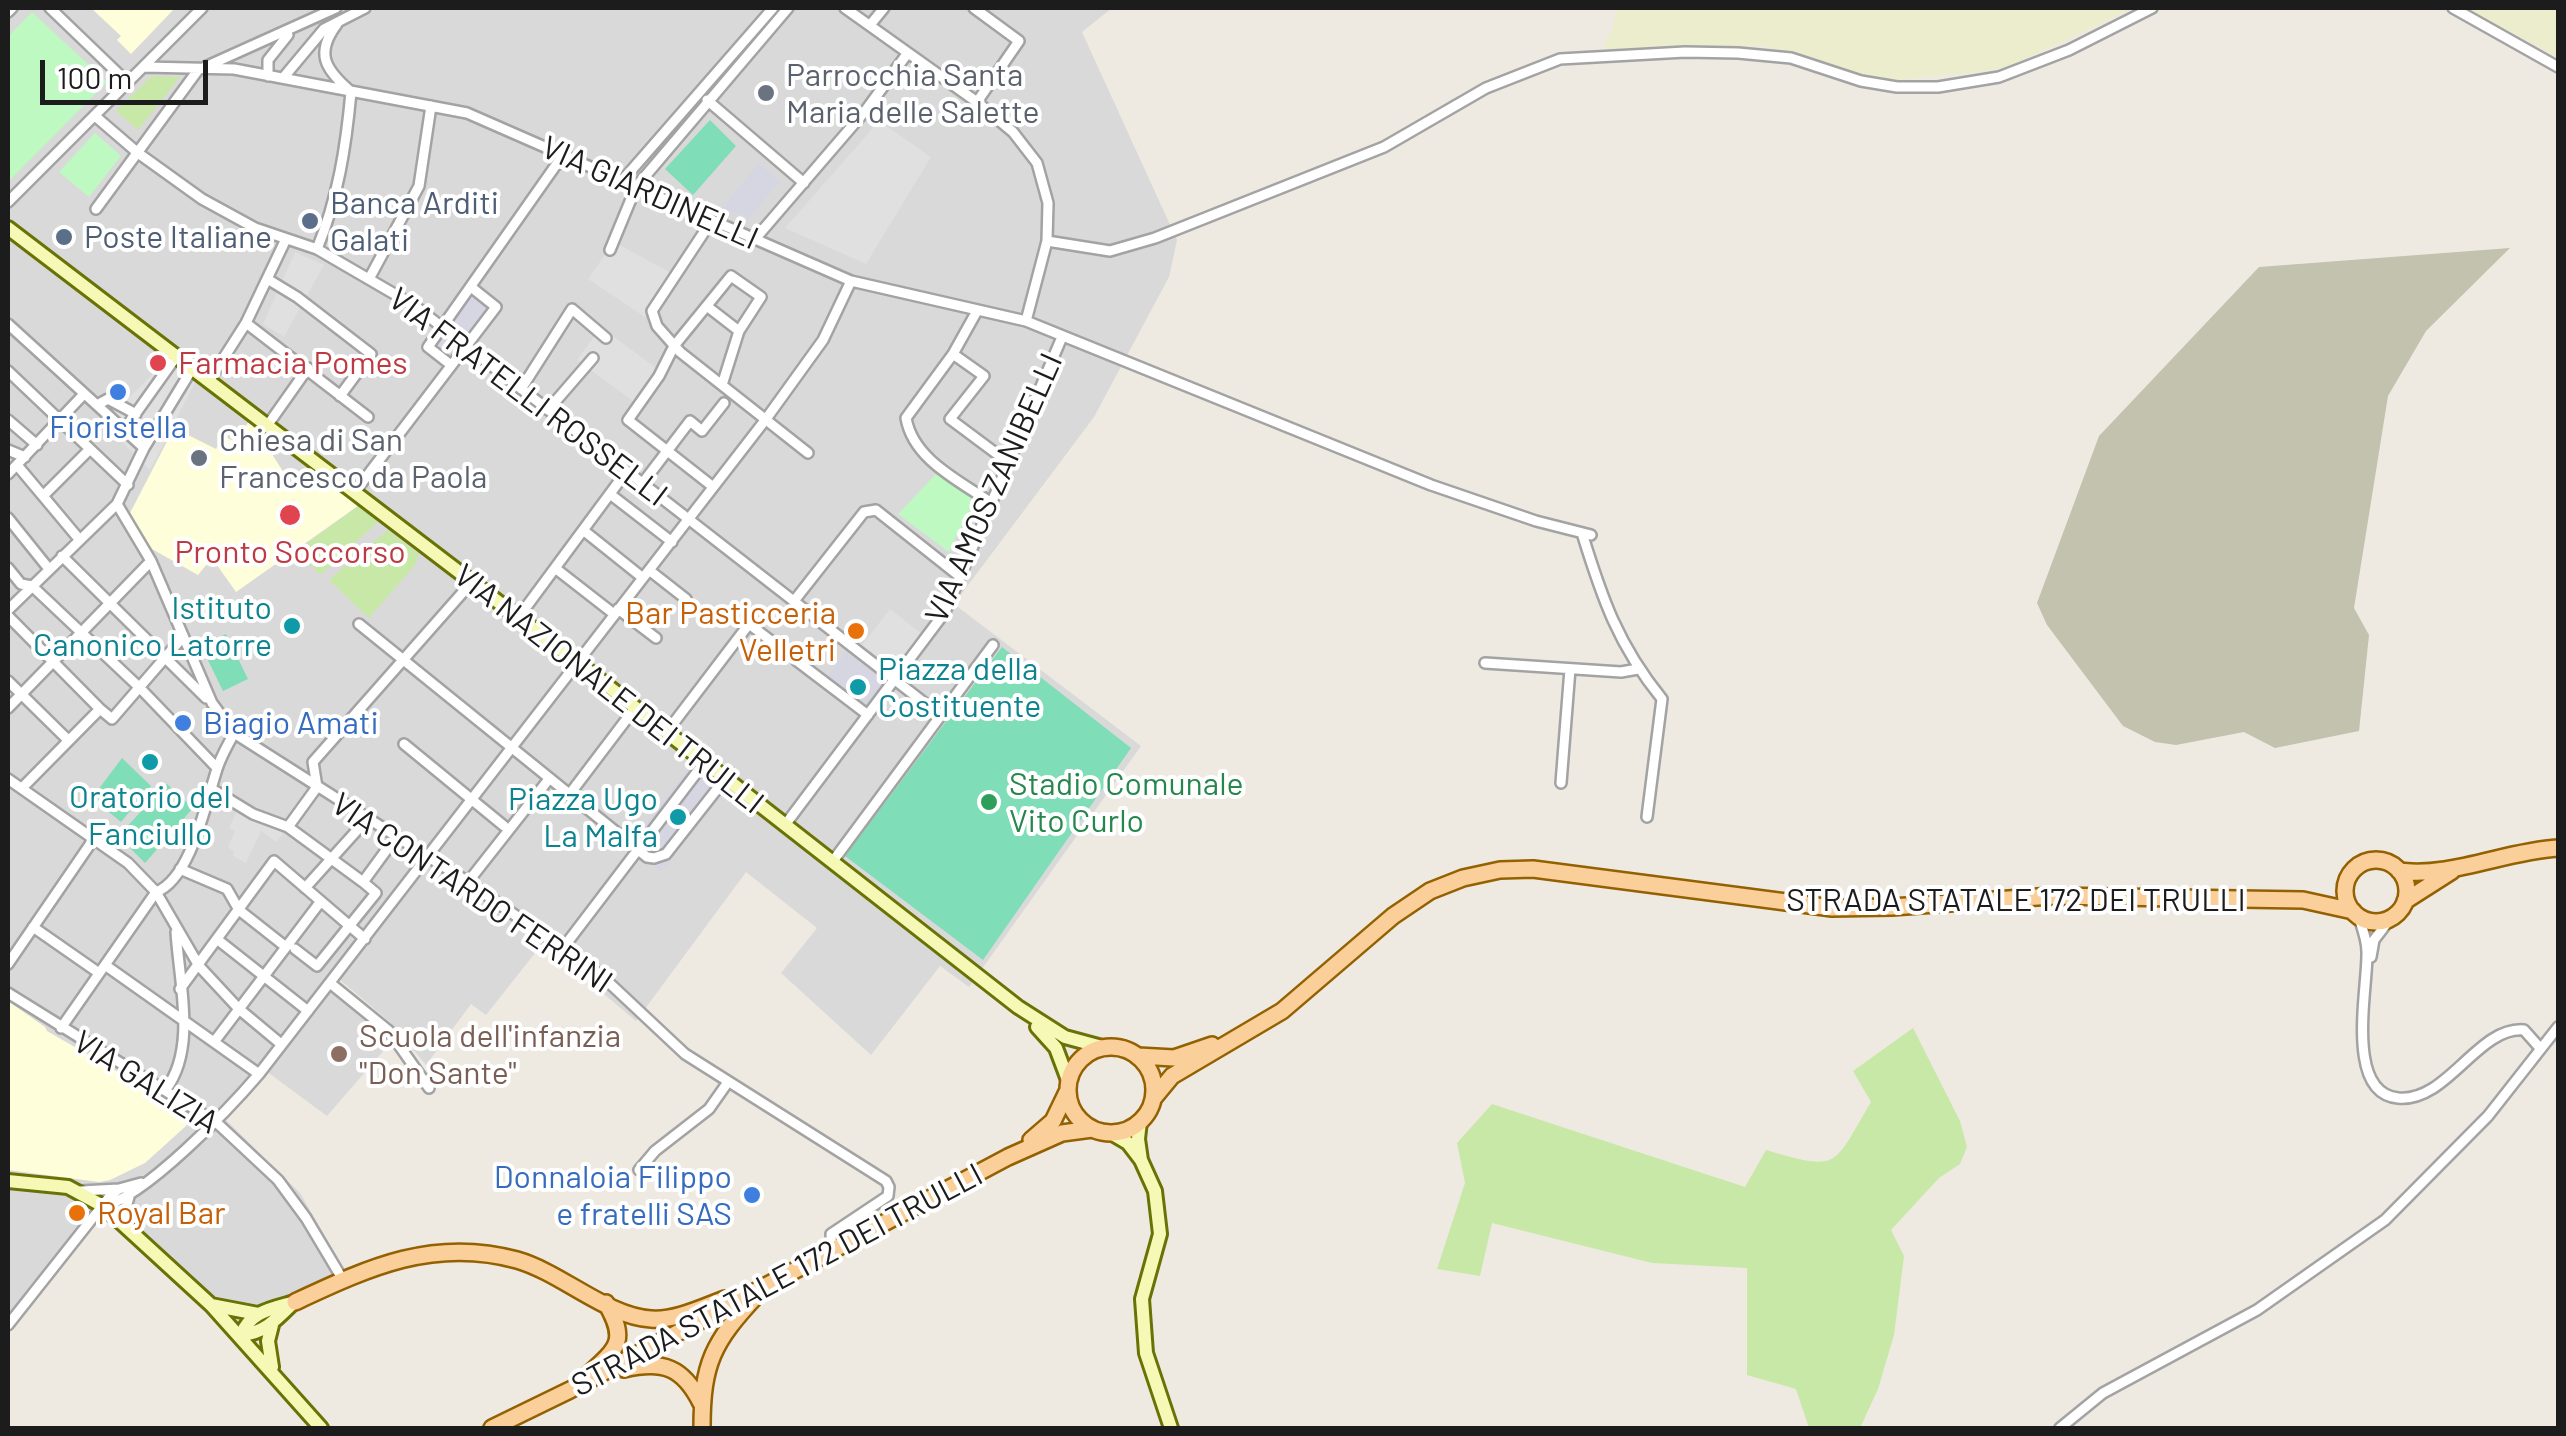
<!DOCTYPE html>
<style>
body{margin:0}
#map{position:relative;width:2566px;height:1436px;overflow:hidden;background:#eeeae2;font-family:Barlow,sans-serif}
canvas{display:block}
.frame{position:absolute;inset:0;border:10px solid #1c1c1c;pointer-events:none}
.scale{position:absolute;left:40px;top:60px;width:168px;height:45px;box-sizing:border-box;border:5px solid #1c1c1c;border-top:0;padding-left:12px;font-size:30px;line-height:35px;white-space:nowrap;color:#1c1c1c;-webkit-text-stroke:8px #fff;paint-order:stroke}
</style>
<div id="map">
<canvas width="2566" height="1436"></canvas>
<div class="frame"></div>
<div class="scale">100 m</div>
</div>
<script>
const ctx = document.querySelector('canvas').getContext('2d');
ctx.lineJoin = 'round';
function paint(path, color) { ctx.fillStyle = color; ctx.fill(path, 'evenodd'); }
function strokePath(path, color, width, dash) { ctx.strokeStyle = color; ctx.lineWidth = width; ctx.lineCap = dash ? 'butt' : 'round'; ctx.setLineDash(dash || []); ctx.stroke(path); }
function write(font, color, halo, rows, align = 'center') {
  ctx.font = font + ' Barlow,sans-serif'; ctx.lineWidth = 8; ctx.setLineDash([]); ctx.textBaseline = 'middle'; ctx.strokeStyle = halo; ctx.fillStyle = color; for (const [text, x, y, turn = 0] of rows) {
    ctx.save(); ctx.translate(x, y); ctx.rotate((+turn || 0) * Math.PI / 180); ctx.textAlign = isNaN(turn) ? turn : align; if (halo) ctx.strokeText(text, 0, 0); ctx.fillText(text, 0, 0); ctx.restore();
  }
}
paint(new Path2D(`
 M8 8H1112L1082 32 1177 240 1169 277 1094 417 954 604 1141 746 969 987 940 966 871 1055 781 973 817 928 746 872 636 1021 543 943 486 1015 471 1004 426 1065 390 1022 340 980 330 991 392 1041 327 1116 266 1071 225 1119 300 1193 351 1281 237 1341 97 1212 8 1331Z`), '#dad9d9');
paint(new Path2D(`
 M91 8H175L131 54 117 40 121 36Z
 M249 421 259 429 257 436 269 446 268 448 295 490 312 470 358 506 236 592 212 558 198 575 152 549 130 513 174 428 216 449 223 436 236 442Z
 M8 1001 45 1027 47 1031 177 1106 186 1113V1126L145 1163 110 1180 99 1182 8 1170Z`), '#fffeda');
paint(new Path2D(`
 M2510 248 2426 331 2388 396 2354 608 2369 635 2359 731 2275 748 2244 732 2176 745 2155 742 2123 726 2047 625 2037 603 2099 436 2259 267Z`), '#c2c2ae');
paint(new Path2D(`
 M1618 8H2134L2012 65 1987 71 1886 81 1764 46 1607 49 1604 44 1611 33Z
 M2466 8H2558V58L2540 48Z`), '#ebedcd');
paint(new Path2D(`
 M152 76 180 77 138 130 116 111Z
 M358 506 379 521 320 575 298 550Z
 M388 530 419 554 415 565 369 618 329 580Z
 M1913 1028 1960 1121 1967 1147 1960 1164 1939 1178 1891 1230 1904 1256 1894 1335 1878 1389 1860 1428H1809L1796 1389 1747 1375V1268L1652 1263 1492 1223 1480 1276 1437 1269 1465 1183 1457 1143 1492 1104 1745 1187 1766 1150C1841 1172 1832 1167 1871 1102L1853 1071Z`), '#c8e8a7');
paint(new Path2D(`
 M32 12 107 82 8 182V37Z
 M95 133 121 156 89 197 59 172Z
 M938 472 974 500 949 552 898 514Z`), '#bef9c2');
paint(new Path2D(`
 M710 120 736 146 693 195 665 169Z
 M226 634 248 679 223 691 201 646Z
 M1002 647 1131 748 983 960 845 856Z
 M122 758 151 786 121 822 92 798Z
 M167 784 193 808 145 863 118 836Z`), '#7fddb8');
paint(new Path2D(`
 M879 121 931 157 866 264 785 228Z
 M614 242 673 274 645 317 588 279Z
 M295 252 324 265 284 337 263 324Z
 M601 327 656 368 633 401 577 360Z
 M169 358 198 377 150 470 103 423Z
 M890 609 922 634 895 670 862 645Z
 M224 789 280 821 276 828 283 834 276 842 261 831 246 863 233 856 234 852 228 847 235 831 229 828 238 809 220 800Z`), '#e0e0e0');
paint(new Path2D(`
 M758 163 780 181 750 217 722 209Z
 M473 282 504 306 454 371 423 347Z
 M847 651 895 689 869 722 822 684Z
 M694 761 728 787 662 872 629 846Z`), '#d6d6e3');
const street = new Path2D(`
 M50 8 128 83
 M845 8 977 102 1013 132 1037 163 1048 203 1047 241 1026 321
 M974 8 1019 41 977 102
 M2453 8 2558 67
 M8 12 12 8
 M337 24C315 53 325 69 349 90
 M870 25 884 8
 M144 67 234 69 467 113 851 281 1026 321 1431 485 1536 521 1591 535
 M205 67 336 8
 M268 76V60L288 35
 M283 78 324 29 365 8
 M707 100 804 183
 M95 116 138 153 202 199 255 228 317 249 415 306 940 715
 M622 181 773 8
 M8 202 202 8
 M96 209 198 70
 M712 220 652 311 657 326 680 352 808 453
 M755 239 866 110 907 54
 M1047 241 1110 251 1155 238 1384 147 1486 88 1560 59 1685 52 1738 53 1791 58 1861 81 1897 87H1938L1999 77 2069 50 2152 8
 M317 249C338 198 346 147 351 92
 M610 250 636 187 788 8
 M369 279 419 186 431 106
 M269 280 297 297 371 354 340 396
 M708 307 739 331
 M977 311 953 354 906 418C913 459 958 480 990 502
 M246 323 368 417
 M8 324 144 448
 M953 354 984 376 950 419 1009 463
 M451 365 428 347 563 155
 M8 371 128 485
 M209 381 246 323 286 239
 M521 389 572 309 606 338
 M97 405 108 399 136 414
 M548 410 593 358
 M8 420 37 445
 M267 426 308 368
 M124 430 176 357
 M8 450 25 457
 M17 465 79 539
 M8 474 84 394
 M642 484 690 421 702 431 724 403
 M712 486 628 420 659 376 674 346 731 276 761 297 739 331 722 385
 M354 493 496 307 471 287
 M610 494 672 542
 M43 496 90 449
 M117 504 151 561 212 703 234 733 468 882 604 978 685 1054 886 1181 889 1187 888 1196 831 1234 832 1250
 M8 518 49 569
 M583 530 643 578
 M1582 533C1602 598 1618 645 1662 699L1647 817
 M62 556 206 698
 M8 568 21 584 32 586 140 688 217 768
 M555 568 614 614
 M649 570 686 599
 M794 601 864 512 876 510 958 575
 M618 609 656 638
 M8 610 117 504 144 448 192 369
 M8 616 100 709
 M518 618 626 472
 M359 624 647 857 654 858 666 854 725 779
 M797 661 868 715
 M1485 663 1621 672 1638 669
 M8 681 68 740
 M8 708 151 561
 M666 733 749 624 779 647
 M404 744 504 826
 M8 779 128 863 156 892 199 966 239 1009 281 1044
 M1561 783 1570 669
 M22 788 100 709 112 719 182 638
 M212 789 253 814 288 827
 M569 795 635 708
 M785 825 945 612 1062 337
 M390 845 363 882 288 827 317 787 313 762 471 583
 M833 861 993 645
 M180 869 227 889 239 910 286 947
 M468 882 549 779
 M305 888 369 817
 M2358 915C2362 927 2367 939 2367 952 2368 987 2344 1093 2398 1098 2447 1103 2478 1026 2524 1030L2540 1048
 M33 927 99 973
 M218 940 308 1011
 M563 948 704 763
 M295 949 317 966 376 893 363 882
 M2371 957 2374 940 2390 919
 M8 964 93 840
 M105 965 259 1074
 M330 983 389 1031 429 1088
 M180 989 274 861 365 939
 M8 993 217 1123 278 1180 306 1218 343 1280
 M61 1028 156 892C191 879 206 802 217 769 221 756 228 745 234 733
 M214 1042 321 901
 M166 1089C197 1048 179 982 176 932
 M639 1170 655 1151 709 1109 728 1082
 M81 1191 119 1189 141 1183
 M103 1206C144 1198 230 1108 259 1074L766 419 823 340 851 281
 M127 1226 125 1211 129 1197
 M8 1325 110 1196 119 1189
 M2060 1428 2103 1393 2257 1310 2385 1220 2488 1116 2558 1027`);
const secondary = new Path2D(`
 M8 228 577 662 1018 1007 1065 1037 1102 1047
 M1037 1027 1056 1048 1068 1080
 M1111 1133 1128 1143 1141 1160 1138 1139 1140 1121
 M1141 1160 1155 1191 1160 1234 1142 1299 1146 1353 1171 1428
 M8 1181 68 1187 103 1206 211 1305 321 1428
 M211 1305 258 1314
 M272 1325 268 1341 272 1367
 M241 1335C251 1311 271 1309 295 1302
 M241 1335C264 1333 276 1320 292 1304`);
const primary = new Path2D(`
 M2345 891a31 31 0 1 1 62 0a31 31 0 1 1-62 0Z
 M2399 871C2451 878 2505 851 2558 848
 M2405 901 2452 871
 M1068 1090a43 43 0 1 1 86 0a43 43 0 1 1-86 0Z
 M1138 1056 1174 1058 1212 1045
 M1153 1099 1172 1076 1282 1011 1393 916 1430 891 1463 878 1500 870 1533 869 1832 908 1892 907 2052 896 2303 900 2353 911
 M1031 1140 1053 1121 1067 1092
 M295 1302C368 1268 433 1237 517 1260 562 1273 606 1316 651 1319 675 1321 703 1307 725 1299
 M624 1369C663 1360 683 1367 701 1403
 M589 1374C619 1347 627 1340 606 1303
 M492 1428 570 1390 1008 1157 1062 1133 1092 1129
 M702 1428C702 1363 713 1342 757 1295`);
strokePath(street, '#a3a3a3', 14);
strokePath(secondary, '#687205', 18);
strokePath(primary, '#946101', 20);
strokePath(street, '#fff', 9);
strokePath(secondary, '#f6f9b5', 12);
strokePath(primary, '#fbcf99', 15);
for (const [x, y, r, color] of [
 [766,93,10,"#6b7280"],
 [310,221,10,"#5c6f8a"],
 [64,237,10,"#5c6f8a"],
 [158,363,10,"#e0444e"],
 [118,392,10,"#3f7fe0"],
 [199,458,10,"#6b7280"],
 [290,515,12,"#e0444e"],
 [292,626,10,"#0f9aa8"],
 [856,631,10,"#e8710a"],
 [858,687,10,"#0f9aa8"],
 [183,723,10,"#3f7fe0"],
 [150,762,10,"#0f9aa8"],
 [989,802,10,"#2e9e5b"],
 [678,817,10,"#0f9aa8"],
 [339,1054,10,"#8d6e63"],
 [752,1195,10,"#3f7fe0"],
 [77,1213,10,"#e8710a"]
]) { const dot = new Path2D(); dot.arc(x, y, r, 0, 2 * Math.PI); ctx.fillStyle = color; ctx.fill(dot); strokePath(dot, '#fff', 4); }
write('32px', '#5b616d', '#fff', [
 ["Parrocchia Santa",786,75],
 ["Maria delle Salette",786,112],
 ["Chiesa di San",219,440],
 ["Francesco da Paola",219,477]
], 'left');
write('32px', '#1c1c1c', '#fff', [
 ["VIA GIARDINELLI",650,193,24],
 ["VIA FRATELLI ROSSELLI",528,397,37],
 ["VIA AMOS ZANIBELLI",994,488,-66],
 ["VIA NAZIONALE DEI TRULLI",609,689,38],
 ["VIA CONTARDO FERRINI",472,893,34],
 ["STRADA STATALE 172 DEI TRULLI",2016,900],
 ["VIA GALIZIA",146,1082,32],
 ["STRADA STATALE 172 DEI TRULLI",777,1280,-28]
]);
write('32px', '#4e5e75', '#fff', [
 ["Banca Arditi",330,203],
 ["Galati",330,240],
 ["Poste Italiane",84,237]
], 'left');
write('32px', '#be3a42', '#fff', [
 ["Farmacia Pomes",178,363],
 ["Pronto Soccorso",290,552,"center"]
], 'left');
write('32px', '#366cbe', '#fff', [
 ["Fioristella",118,427],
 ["Biagio Amati",203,723,"left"],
 ["Donnaloia Filippo",732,1177,"right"],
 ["e fratelli SAS",732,1214,"right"]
]);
write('32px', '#0d838f', '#fff', [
 ["Istituto",272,608],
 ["Canonico Latorre",272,645],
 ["Piazza della",878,669,"left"],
 ["Costituente",878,706,"left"],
 ["Oratorio del",150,797,"center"],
 ["Fanciullo",150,834,"center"],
 ["Piazza Ugo",658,799],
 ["La Malfa",658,836]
], 'right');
write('32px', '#c56008', '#fff', [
 ["Bar Pasticceria",836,613],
 ["Velletri",836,650],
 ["Royal Bar",97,1213,"left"]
], 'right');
write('32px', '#27864d', '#fff', [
 ["Stadio Comunale",1009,784],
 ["Vito Curlo",1009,821]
], 'left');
write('32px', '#785e54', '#fff', [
 ["Scuola dell'infanzia",359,1036],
 ["\"Don Sante\"",359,1073]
], 'left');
</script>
